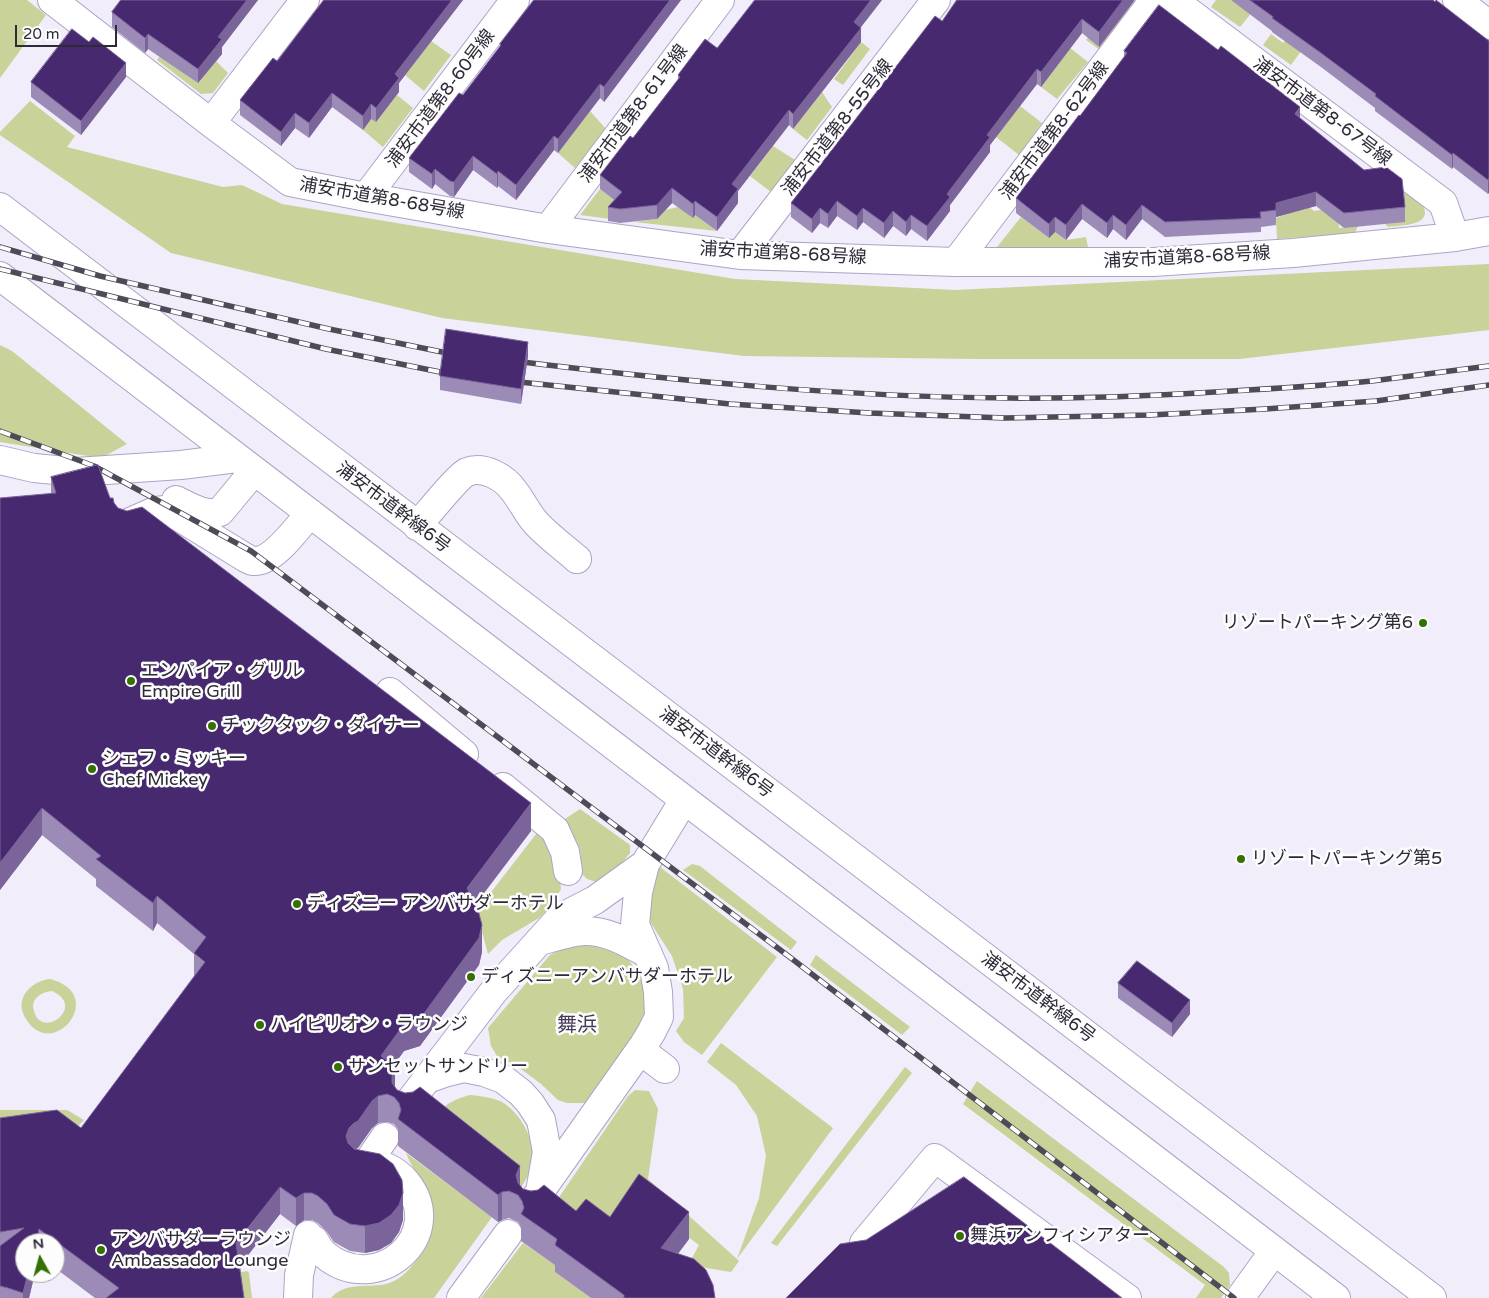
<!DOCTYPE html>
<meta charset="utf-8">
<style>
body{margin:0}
#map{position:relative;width:1489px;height:1298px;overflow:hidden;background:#f1edfb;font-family:"Varela Round",sans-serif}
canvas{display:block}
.north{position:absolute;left:15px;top:1233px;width:50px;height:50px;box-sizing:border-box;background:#fdfdfd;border:1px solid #aba9ae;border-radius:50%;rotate:353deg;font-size:14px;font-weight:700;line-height:20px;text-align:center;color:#2f2a38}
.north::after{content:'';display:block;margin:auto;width:18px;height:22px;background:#357102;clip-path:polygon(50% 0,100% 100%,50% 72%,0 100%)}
.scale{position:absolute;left:15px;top:25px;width:102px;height:22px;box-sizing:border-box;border:2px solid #2f2a38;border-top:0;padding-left:6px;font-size:15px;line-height:18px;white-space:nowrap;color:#2f2a38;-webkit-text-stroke:4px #fdfdfd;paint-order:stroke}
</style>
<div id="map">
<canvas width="1489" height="1298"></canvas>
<div class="north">N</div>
<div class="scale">20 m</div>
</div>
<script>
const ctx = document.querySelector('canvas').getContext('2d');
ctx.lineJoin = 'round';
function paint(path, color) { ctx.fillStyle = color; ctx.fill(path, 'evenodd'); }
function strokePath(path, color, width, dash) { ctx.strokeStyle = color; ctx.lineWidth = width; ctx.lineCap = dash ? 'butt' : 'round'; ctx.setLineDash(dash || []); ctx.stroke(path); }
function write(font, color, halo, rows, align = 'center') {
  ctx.font = font + ' "Varela Round","Noto Sans JP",sans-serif'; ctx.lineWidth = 5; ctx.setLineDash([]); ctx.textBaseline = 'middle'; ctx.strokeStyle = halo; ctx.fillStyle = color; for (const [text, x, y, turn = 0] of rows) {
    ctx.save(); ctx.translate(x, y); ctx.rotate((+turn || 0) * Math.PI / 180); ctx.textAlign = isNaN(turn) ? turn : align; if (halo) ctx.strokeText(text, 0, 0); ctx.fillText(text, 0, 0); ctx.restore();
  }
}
paint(new Path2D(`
 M0 0H27L46 15 0 78Z
 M1117 0H1135L1100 50 1086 40Z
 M1216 0H1231L1253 11 1240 27 1211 7Z
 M1271 34 1283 43 1289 36 1304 47 1291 65 1263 45Z
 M431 41 451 55 424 91 405 75Z
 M861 42 870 49 843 85 834 79Z
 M1065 44 1088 62 1057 99 1041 87 1063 57Z
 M160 56 198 83 216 61 228 73 213 93 201 94 157 60Z
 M822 92 832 107 807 140 793 129Z
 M397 95 413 108 383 147 363 130 371 119 376 122Z
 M30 101 75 136 67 147 223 187 242 185 282 204 735 279 955 290 1489 264V330L1239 359H979L744 356 442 318 171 253 0 135V132Z
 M1020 106 1042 123 1019 155 996 137Z
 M590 111 606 129 575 168 558 153Z
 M773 146 795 160 771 192 750 176Z
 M1270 178 1314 211 1337 207 1339 228 1358 226 1355 233 1277 239 1276 218 1287 214Z
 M1391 178C1400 185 1439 208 1420 221 1413 225 1396 226 1388 227L1385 224 1405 221Z
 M600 189 622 207 611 219 580 215Z
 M678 207 695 215 717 231 634 222 657 219 665 210Z
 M1021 217 1049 238 1055 232 1066 240 1086 237 1088 247H997Z
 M0 345 12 351 127 444 101 458 0 442Z
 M580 809 630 845V853L612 875 600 883 587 879 581 873C581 862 582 850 576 840 572 833 563 830 562 821Z
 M540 829 557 852 561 889 551 906 539 918 502 940 488 954 481 928 471 918Z
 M692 864 700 866 797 942 791 950 683 870Z
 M660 867 777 957 702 1055 684 1042 676 1031 684 1018 683 989 672 956 643 911 649 882Z
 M583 940 621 951 634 967 641 980 647 1002 643 1024 585 1103H567L558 1100 541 1084 521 1069 497 1056 491 1046 488 1028 550 955 565 946Z
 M816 955 910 1027 902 1035 810 965Z
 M50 979C109 994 53 1063 26 1019 13 999 31 981 50 979ZM52 991C87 1006 42 1041 34 1011 30 999 41 992 52 991Z
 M721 1043 833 1128 737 1259 739 1261 731 1272 688 1265 699 1245 640 1202 619 1232 547 1215 628 1096 635 1090 649 1091 658 1109 648 1179 737 1259 759 1198 766 1156 757 1116 736 1085 707 1062Z
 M905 1067 912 1073 777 1246 771 1243Z
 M977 1081 1224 1267 1229 1273 1230 1285 1221 1298H1196L1205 1285 963 1104Z
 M470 1095C480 1096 490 1097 500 1101 520 1111 537 1142 532 1164 530 1174 524 1183 518 1192L430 1122C443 1106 449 1101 470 1095Z
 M0 1110H67L84 1120 65 1140 0 1144Z
 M406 1153 492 1217 434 1298H331C344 1283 363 1287 381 1285 396 1283 406 1274 415 1262 432 1240 434 1225 427 1198 425 1193 424 1188 422 1183 417 1173 410 1164 406 1153Z
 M523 1243 557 1266 555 1272 591 1298H481Z
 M247 1271 249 1273 252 1298H240L237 1273Z`), '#c9d299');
const minor = new Path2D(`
 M52 0 211 123 290 182 366 197 548 229 740 255 956 262H1153L1293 253 1455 237 1489 231
 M1173 0 1443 203 1455 237
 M1457 0 1489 25
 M211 123 305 0
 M366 197 515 0
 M0 207 1432 1298
 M548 229 720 0
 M740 255 936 0
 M956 262 1154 0
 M0 276 1336 1298
 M0 460 34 468 76 472 181 465 237 458
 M176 500C190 507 204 516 220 512L254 471
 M128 523 155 511 165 510 181 518 246 558C248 559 251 561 253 561 273 563 298 527 310 513
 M417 526C426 516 458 476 467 472 484 465 505 478 514 491 522 501 527 513 536 523 548 536 563 547 577 559
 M390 692 464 754
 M503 787 555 830 565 852 568 871
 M539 941C552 938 572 931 585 931 609 931 628 943 648 954
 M640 1050 665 1069
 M427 1079 444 1073 464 1068 484 1072 503 1079 521 1093 530 1103 541 1120 547 1152 541 1186
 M407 1105 494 991 560 918 595 900 645 864
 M368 1162 385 1137
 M532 1203 643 1046 651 1033 659 1017 658 992 654 968 635 925 638 892 645 864 684 800
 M314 1240C317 1245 320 1251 325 1255 377 1298 449 1235 406 1182 396 1170 381 1163 366 1162
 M864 1243 935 1158 1127 1298
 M298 1298 299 1275 308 1235
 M461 1298 508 1234
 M1240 1298 1274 1251`);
strokePath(minor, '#aea3c5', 30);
strokePath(minor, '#fff', 28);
const rail = new Path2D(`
 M0 247 100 276 329 329 442 352 457 354
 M0 269 326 349 455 375
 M514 361C678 381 844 397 1009 398 1078 399 1147 396 1215 392 1267 389 1320 386 1372 381 1411 376 1450 371 1489 366
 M510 381 730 404 869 413 1005 418 1150 415 1265 409 1376 401 1489 385
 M0 431 94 466 251 551 787 955 1234 1298`);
strokePath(rail, '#4f4a58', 5.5);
strokePath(rail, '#fdfdfd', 4, [11]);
paint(new Path2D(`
 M121 0H258L222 47V54L198 83 148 49 145 53 112 27V12Z
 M324 0H463L399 83V92L376 122 371 119 363 130 332 107 309 138 295 128 281 146 240 115V100L277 61Z
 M534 0H681L604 102 600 98 558 153 554 150 516 200 498 186 497 188 473 170 454 197 450 196 435 184 432 189 409 172V158L463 95 500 47V44Z
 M882 0 861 27V42L793 129 789 125 738 191V203L717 231 695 215 693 218 672 203 657 219 620 223 608 221V207L614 200 600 189V175L633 138 678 80V75L717 48Z
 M1134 0V1L1099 47 1082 33 1041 87 1037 84 990 145V152L950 205V211L927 241 911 229 906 236 893 226 884 238 863 222 857 230 837 216 828 228 820 223 812 233 791 217V203L942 21Z
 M1231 0H1433L1489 41 1488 194 1453 167 1452 169 1375 111V108L1321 67 1272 32V31Z
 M1124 51 1300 118 1405 207V222L1344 228 1316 206 1276 217V225L1261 227V232L1165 237 1142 219 1126 240 1113 229 1107 238 1082 219 1066 240 1055 232 1049 238 1016 213V198L1080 116 1124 57Z
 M126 77 81 135 31 97V82Z
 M528 356 521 404 440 390V376Z
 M51 477 110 498 118 508 531 831 476 904 482 952 479 965 420 1046 404 1051 393 1066 395 1087 397 1090 520 1185 523 1189 576 1211 610 1217 689 1239 678 1254 715 1298H591L555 1272V1265L521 1241V1227L518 1222 509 1218 502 1220 498 1222 398 1146V1129L394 1124 387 1122 378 1123 372 1128 358 1148 355 1149 403 1220 399 1232 391 1243 379 1250 365 1253 350 1251 334 1242 327 1232 318 1223 312 1220H304L296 1226 280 1214 240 1266 244 1298H95L55 1268V1243H25L35 1273 29 1298H0V1118L81 1128 194 976V954L157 923 153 931 96 886V879L42 835 0 890 51 493Z
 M1118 983 1190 1014 1172 1037 1118 998Z`), '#9c8bb6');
paint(new Path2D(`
 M247 0H258L222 47V54L198 83V69L218 37Z
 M452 0H463L399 83V92L376 122V108L395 74Z
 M670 0H681L604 102V87Z
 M871 0H882L854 36V22Z
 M1123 0H1134V1L1099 47V32Z
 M1082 19V33L1041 87V72Z
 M861 28V42L793 129V114Z
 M148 34V49L145 53V38Z
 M126 63V77L81 135V121Z
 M1037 69V84L990 145V152L950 205V211L927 241V226L947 194 987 135Z
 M600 84V98L558 153V139Z
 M332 93V107L309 138V123Z
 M371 104V119L363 130V116Z
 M1300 107V122L1295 114Z
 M789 110V125L738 191V203L717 231V217L732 184Z
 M295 113V128L281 146V132Z
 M554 136V150L516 200V185Z
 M1453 153V167L1452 169V155Z
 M473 156V170L454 197V182Z
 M435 169V184L432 189V174Z
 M498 171V186L497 188V174Z
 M1489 178V193L1488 194V180Z
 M672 188V203L657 219V205Z
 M1316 192V206L1276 217V203Z
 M695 201V215L693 218V204Z
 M837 201V216L828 228V214Z
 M1082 204V219L1066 240V225Z
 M1142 205V219L1126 240V225Z
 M820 208V223L812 233V219Z
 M863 208V222L857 230V216Z
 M893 211V226L884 238V223Z
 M911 215V229L906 236V222Z
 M1113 215V229L1107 238V223Z
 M1055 217V232L1049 238V224Z
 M528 342V356L521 404V389Z
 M531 803V831L467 915V888Z
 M42 808V835L0 890V863Z
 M157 896V923L153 931V903Z
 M482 925V952L479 965 420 1046 404 1051 381 1083V1056L404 1024Z
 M1190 1000V1014L1172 1037V1023Z
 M395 1067V1095L394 1097 392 1076Z
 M378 1096V1123L372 1128 358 1148 354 1150 349 1155 346 1136 349 1128 372 1101Z
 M520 1166V1193L516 1175Z
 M280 1187V1214L236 1270V1243Z
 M502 1192V1220L498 1222V1195Z
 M304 1193V1220L296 1226V1198Z
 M403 1193V1220L399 1232 391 1243 379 1250 365 1253V1226Z
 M689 1212V1239L661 1276V1248Z
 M39 1229V1243H36Z
 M28 1273H35L29 1298H23V1293Z`), '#7a649a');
const building = new Path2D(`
 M121 0H247L218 37 222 39 198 69 148 34 145 38 112 12Z
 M324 0H452L395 74 399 78 376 108 371 104 363 116 332 93 309 123 295 113 281 132 240 100 273 58 277 61Z
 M534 0H670L604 87 600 84 558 139 554 136 516 185 498 171 497 174 473 156 454 182 450 181 435 169 432 174 409 158 459 93 463 95 501 45 500 44Z
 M755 0H871L854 22 861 28 793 114 789 110 732 184 738 189 717 217 695 201 693 204 672 188 657 205 620 209 608 207 622 192 600 175 630 136 633 138 680 77 678 75 705 39 717 48Z
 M957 0H1123L1099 32 1082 19 1041 72 1037 69 987 135 990 137 947 194 950 197 927 226 911 215 906 222 893 211 884 223 863 208 857 216 837 201 828 214 820 208 812 219 791 203 935 16 942 21Z
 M1250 0H1433L1435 2 1436 0 1489 41V178L1488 180 1453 153 1452 155 1375 96 1376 94 1321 53 1272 18 1273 17Z
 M1159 5 1218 50 1221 46 1300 107 1295 114 1364 170 1386 167 1402 179 1405 207 1344 213 1316 192 1276 203V210L1260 212 1261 218 1165 222 1142 205 1126 225 1113 215 1107 223 1082 204 1066 225 1055 217 1049 224 1016 198 1079 115 1080 116 1127 53 1124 51Z
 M72 29 89 42 93 37 126 63 81 121 31 82Z
 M446 329 528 342 521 389 440 376Z
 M98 465 110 498H113L114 503 118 508 127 511 142 507 531 803 467 888 478 910 482 925 479 938 420 1019 404 1024 381 1056 395 1067 392 1076V1083L397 1090 405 1093 413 1092 420 1087 520 1166 516 1175 518 1183 523 1189 531 1191 538 1190 544 1185 576 1211 586 1199 610 1217 639 1174 689 1212 661 1248 694 1259 706 1270 713 1285 715 1298H624V1295L555 1245 557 1239 521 1214 524 1208 522 1201 518 1195 509 1191 502 1192 498 1195 398 1119 401 1110 399 1103 394 1097 387 1094 378 1096 372 1101 358 1121 354 1123 349 1128 346 1136 348 1143 354 1149 380 1154 393 1164 402 1180 403 1193 399 1205 391 1215 379 1223 365 1226 350 1224 334 1215 327 1204 318 1196 312 1193H304L296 1198 280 1187 236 1243 244 1298H106L119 1288 39 1229 36 1243H25V1273H28L23 1293 8 1288 0 1286V1246L24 1228 0 1232V1118L57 1110 81 1128 205 962 194 953 206 937 157 896 153 903 96 859 101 856 42 808 0 863V498L56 493 51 477Z
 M1137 961 1190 1000 1172 1023 1118 983Z
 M964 1177 1122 1298H786L840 1244 866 1240Z`);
paint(building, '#472970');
strokePath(building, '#7a649a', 1);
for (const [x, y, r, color] of [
 [1423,623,5,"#357102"],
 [131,681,5,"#357102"],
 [212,726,5,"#357102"],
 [92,769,5,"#357102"],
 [1241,859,5,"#357102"],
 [297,904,5,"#357102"],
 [471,977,5,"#357102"],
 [260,1025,5,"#357102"],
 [338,1067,5,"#357102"],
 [960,1236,5,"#357102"],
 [101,1250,5,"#357102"]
]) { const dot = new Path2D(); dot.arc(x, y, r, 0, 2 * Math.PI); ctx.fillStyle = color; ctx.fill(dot); strokePath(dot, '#fdfdfd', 2); }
write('18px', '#2f2a38', '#fdfdfd', [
 ["浦安市道第8-60号線",441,99,-53],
 ["浦安市道第8-67号線",1322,112,37],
 ["浦安市道第8-61号線",634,114,-53],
 ["浦安市道第8-55号線",838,128,-52],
 ["浦安市道第8-62号線",1055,131,-53],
 ["浦安市道第8-68号線",382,199,10],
 ["浦安市道第8-68号線",783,254,3],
 ["浦安市道第8-68号線",1187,258,-3],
 ["浦安市道幹線6号",393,508,37],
 ["浦安市道幹線6号",716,753,37],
 ["浦安市道幹線6号",1038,998,37]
]);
write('18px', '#2f2a38', '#fdfdfd', [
 ["リゾートパーキング第6",1413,623,"right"],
 ["エンパイア・グリル",141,671],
 ["Empire Grill",141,692],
 ["チックタック・ダイナー",222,726],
 ["シェフ・ミッキー",102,759],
 ["Chef Mickey",102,780],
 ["リゾートパーキング第5",1251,859],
 ["ディズニー アンバサダーホテル",307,904],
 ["ディズニーアンバサダーホテル",481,977],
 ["ハイピリオン・ラウンジ",270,1025],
 ["サンセットサンドリー",348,1067],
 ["舞浜アンフィシアター",970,1236],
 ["アンバサダーラウンジ",111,1240],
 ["Ambassador Lounge",111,1261]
], 'left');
write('20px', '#453b57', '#fdfdfd', [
 ["舞浜",577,1026]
]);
</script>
